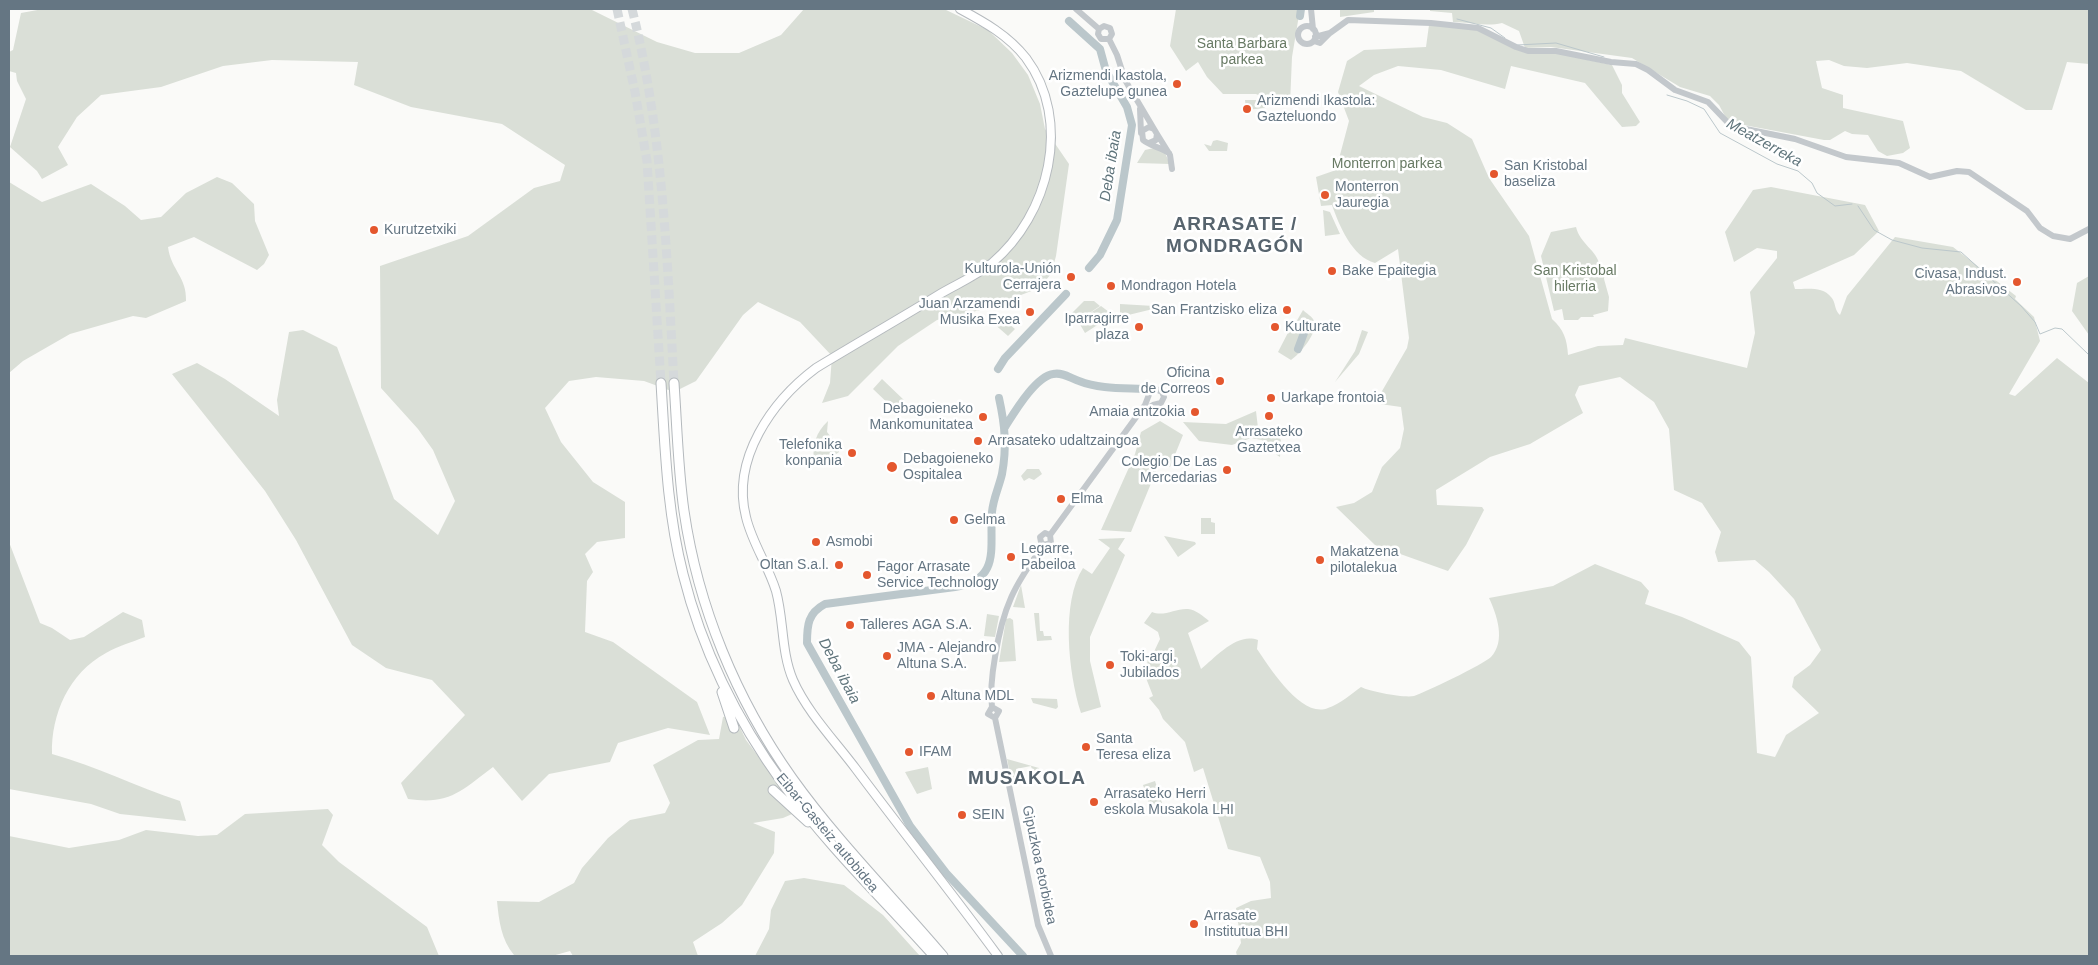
<!DOCTYPE html>
<meta charset="utf-8">
<style>
body{margin:0}
#map{position:relative;width:2098px;height:965px;overflow:hidden;background:#fafaf8;font-family:Arial,sans-serif}
canvas{display:block}
.frame{position:absolute;inset:0;border:10px solid #657683;pointer-events:none}
</style>
<div id="map">
<canvas width="2098" height="965"></canvas>
<div class="frame"></div>
</div>
<script>
const ctx = document.querySelector('canvas').getContext('2d');
ctx.lineJoin = 'round';
function paint(path, color) { ctx.fillStyle = color; ctx.fill(path, 'evenodd'); }
function strokePath(path, color, width, dash) { ctx.strokeStyle = color; ctx.lineWidth = width; ctx.lineCap = dash ? 'butt' : 'round'; ctx.setLineDash(dash || []); ctx.stroke(path); }
function write(font, color, halo, rows, align = 'center') {
  ctx.font = font + ' Arial,sans-serif'; ctx.lineWidth = 5; ctx.setLineDash([]); ctx.textBaseline = 'middle'; ctx.strokeStyle = halo; ctx.fillStyle = color; for (const [text, x, y, turn = 0] of rows) {
    ctx.save(); ctx.translate(x, y); ctx.rotate((+turn || 0) * Math.PI / 180); ctx.textAlign = isNaN(turn) ? turn : align; if (halo) ctx.strokeText(text, 0, 0); ctx.fillText(text, 0, 0); ctx.restore();
  }
}
paint(new Path2D(`
 M43 9H590L657 42 695 53H739L781 35 804 9H944L988 30 1012 53 1028 75 1040 104 1045 129 1069 164 1056 256 1051 274 1039 288 985 309 937 320 898 346 848 396 822 403 830 383 832 356 800 322 758 302 743 315 696 381 674 392 644 381 596 377 569 381 545 408 561 442 593 482 625 502V538L597 542 585 554 593 572 587 581 585 632 613 642 697 702 710 735 668 728 618 743 610 762 549 774 522 801 493 767C461 791 450 805 408 799L401 783 465 715 432 680 386 668 352 645 296 540 265 491 172 374 197 363 225 379 279 416 277 400 289 332 303 330 337 347 394 499 438 535 455 501 433 450 418 429 381 388 380 266 468 236 534 188 560 181 565 165 502 124 411 107 354 85 358 62 272 60 223 66 161 87 101 95 77 117 58 147 68 165 42 179 37 171 10 147 26 99 17 81 16 73 9 71V52L13 50 21 13Z
 M1176 9H1300L1292 57 1290 104 1267 99 1256 94H1223L1207 77 1198 62 1186 71 1170 46Z
 M1340 9H1374V12L1340 17Z
 M1430 9H2089V64L2067 62 2052 110H2026L1961 71 1907 63 1867 68 1844 66 1829 60 1816 61 1822 88 1843 95V108L1903 121 1910 148 1903 153 1887 156 1878 151 1868 135 1852 134 1845 131 1830 140H1824L1733 123 1726 118 1719 105 1710 96 1680 87 1632 58 1551 47 1525 48 1519 31 1502 23C1486 27 1470 22 1453 22L1452 13 1430 11Z
 M1429 25 1469 28 1484 32 1512 47 1555 53 1612 65 1622 85V93L1640 122 1636 126 1622 127 1585 83 1511 66 1505 89 1441 70 1398 66 1374 75 1359 86 1423 117 1447 123 1472 139 1489 178 1529 236 1552 319C1564 330 1567 339 1568 355L1598 346 1623 345 1625 338 1747 368 1755 333 1750 292 1777 258V251L1757 248 1734 262 1725 232 1753 190 1771 187 1865 205 1879 231 1854 255 1793 282 1795 289C1806 289 1823 286 1831 297 1836 302 1834 310 1840 315L1847 296 1895 237 1953 247 2016 296 2015 299 2034 317 2040 341 2009 394 2015 396 2057 358 2089 383V956H1237L1236 952 1241 943 1236 908 1251 901 1271 898 1270 882 1260 857 1228 849 1203 768 1194 772 1185 742 1163 719 1159 710 1149 698 1153 696 1146 678 1148 656H1152L1160 639 1158 632 1144 623 1152 612C1164 617 1176 608 1188 609 1196 610 1203 616 1209 621L1188 633 1201 669C1216 657 1237 632 1258 640L1257 649C1270 668 1302 719 1328 708 1340 704 1351 694 1361 687 1371 692 1404 698 1414 696 1426 692 1482 665 1491 657 1506 641 1497 615 1489 598L1553 586 1595 564 1641 582 1649 591 1645 604 1682 617 1739 642 1751 657 1757 753 1775 757 1786 735 1819 713 1792 687 1794 677 1810 665 1821 650 1794 599 1769 572 1755 560 1718 562 1715 552 1721 532 1702 503 1674 490 1669 429 1654 402 1620 377 1579 386 1575 395 1583 413 1530 444 1490 457 1436 490 1437 505 1482 507 1484 510 1466 545 1448 571 1375 545 1336 507 1354 503 1372 492 1382 467 1400 448 1404 429 1401 407 1380 404 1378 398 1407 348 1409 338 1398 249 1375 263C1352 257 1339 225 1332 205L1321 206 1316 177 1336 170 1349 121 1338 92 1347 61 1364 50 1426 47Z
 M1245 100H1264L1265 108 1246 110Z
 M1217 140 1228 143 1227 151H1209L1204 144 1211 146 1213 141Z
 M1154 148 1165 153 1170 164 1137 163 1145 150Z
 M217 177 232 183 254 204 255 221 269 255 264 264 257 270 194 237 168 247C171 270 187 277 186 301L146 318 133 316 70 334 23 361 9 373V182L42 202 91 184 125 206 141 220 161 217 186 193Z
 M1323 210 1330 212 1340 234 1325 236Z
 M1576 227C1580 244 1597 250 1600 266L1605 269 1604 279 1609 297 1608 311 1593 315 1594 317H1581L1578 320H1564L1562 309 1554 311 1541 256 1551 232Z
 M2089 276V335L2072 311 2077 283Z
 M1084 301H1094L1100 306 1073 324 1066 319Z
 M1120 304 1154 306 1153 309 1120 317Z
 M1101 306 1113 315 1085 333 1078 321Z
 M1303 310C1306 313 1313 317 1314 321 1319 332 1299 355 1291 360L1278 352 1293 323 1295 324Z
 M998 315 1015 329 1008 336 992 322Z
 M1362 330 1368 332 1359 354 1335 382 1355 351Z
 M882 379 905 401 896 411 873 389Z
 M1256 411 1258 428 1270 433 1278 432 1281 441 1280 457 1268 449 1262 440 1251 438 1232 445 1199 441 1183 422 1226 424Z
 M828 421 827 432 839 447V452L829 459 814 462C812 445 816 432 828 421Z
 M1160 421 1183 435 1170 467 1159 464 1131 532 1101 530 1135 454 1141 432Z
 M1027 469H1039L1042 474 1034 480 1029 478 1024 481 1021 476Z
 M1201 518H1211V522L1215 523V534H1201Z
 M1164 536 1195 542 1196 544 1178 557Z
 M1125 538 1118 549 1125 555 1090 637V661L1101 707 1081 713C1068 672 1061 602 1083 568L1092 574 1110 548 1098 539Z
 M9 542 40 623 52 628 70 640 84 637 123 612 142 620 145 637C132 642 118 646 106 653 69 673 51 714 52 754 96 766 137 787 180 801L186 821 120 814 91 804 9 789Z
 M1021 585 1025 608 1013 607Z
 M1034 613H1039L1040 631H1043L1044 636H1051L1052 640 1037 641Z
 M987 614 999 616 995 637 984 636Z
 M1010 618 1013 620 1016 661 999 662 1006 619Z
 M1031 698 1057 699 1058 707 1056 709 1033 703Z
 M734 715 746 740 799 811 783 818 753 823 775 832 774 853 742 905 722 923 693 942 698 956H573L570 951 552 956 514 955C501 939 499 921 497 901L539 902 574 883 582 868 608 838 630 820 665 813 670 803 653 765 698 740 719 739 723 717Z
 M1007 759 1039 768 1040 772 1033 773 1031 766 1016 769 1017 777 1011 779Z
 M928 767 932 789 917 794 905 772Z
 M1155 781 1162 803 1150 807 1143 785Z
 M328 809 333 815 322 845 339 862 427 927 439 956H9V836L69 848 119 840 146 830 198 836 217 835 245 814Z
 M804 878 844 885 883 915 920 956H755L769 929 771 910 785 881Z`), '#dadfd7');
strokePath(new Path2D(`
 M1457 19 1491 28 1505 38
 M1517 45 1556 43 1604 57
 M1667 95 1687 101 1704 109 1720 133 1777 164 1798 171 1812 183 1817 193 1835 206 1852 204
 M1858 206 1874 230 1892 240 1922 248 1961 252 2021 306 2035 322 2040 334 2055 328 2062 329 2089 355`), '#bbc7cb', 1);
strokePath(new Path2D(`
 M1300 16 1301 9
 M1069 21 1100 49 1106 71 1127 107 1132 125 1117 220 1100 255 1089 268
 M1298 349 1304 333
 M998 369 1005 358 1066 294
 M999 398C1005 425 1007 447 1002 474 999 487 993 499 992 512 989 546 1002 580 955 587L825 604C808 613 807 625 807 643L910 826 946 873 1023 956
 M1005 427C1014 413 1035 377 1053 374 1063 372 1070 378 1079 381 1099 389 1122 388 1143 389`), '#bbc7cb', 8);
strokePath(new Path2D(`
 M617 9 635 92 647 161 661 383
 M632 9C663 131 667 258 674 383`), '#d5d9db', 9, [9, 4.5]);
const primary = new Path2D(`
 M960 9C984 22 1008 35 1026 58 1073 121 1049 215 992 263 976 276 957 284 940 294 899 319 857 343 816 368 772 401 731 459 746 517 752 543 768 565 776 591 784 620 781 652 793 680 807 712 835 741 856 769 903 832 952 893 998 956`);
const motorway = new Path2D(`
 M661 383C665 447 667 512 683 574 702 650 738 722 784 785 828 846 884 900 934 956
 M674 383C677 426 678 469 684 511 698 607 736 699 792 778 837 841 893 897 943 956
 M722 692 734 728
 M773 790 808 822`);
strokePath(primary, '#b5babe', 10);
strokePath(motorway, '#b4b9bd', 11);
strokePath(new Path2D(`
 M1076 9 1099 29
 M1311 9 1313 29
 M1298 35a9 9 0 1 1 18 0a9 9 0 1 1-18 0Z
 M1099 29 1104 26 1110 28 1112 34 1109 39
 M1099 29 1098 34 1101 39H1109
 M1315 37 1330 33 1348 20 1431 23 1478 28 1516 47 1528 51H1556L1611 62 1636 64 1648 70 1675 90 1708 102 1731 126 1795 139 1846 157 1899 163 1930 177 1957 171 1969 172 2027 211 2040 228 2053 236 2070 239 2089 229
 M1109 39 1117 55 1125 80 1154 129
 M1314 41 1320 43 1329 34
 M1140 109 1141 133
 M1157 134 1170 155 1172 169
 M1149 143 1156 140 1157 134 1154 129 1149 127 1142 131 1143 140C1150 146 1160 147 1169 153
 M1050 535 1145 405 1150 392 1156 389 1162 392 1164 397 1161 403 1153 405 1139 413
 M1044 545 1041 542 1040 537 1045 533 1050 535
 M1044 545 1051 543 1050 535
 M992 707C990 690 992 674 995 657 1003 607 1014 585 1044 545
 M992 707 999 711 995 718
 M992 707 988 714 995 718
 M995 718 1038 925 1051 956`), '#c3c8cc', 6);
strokePath(primary, '#fff', 8);
strokePath(motorway, '#fff', 9);
for (const [x, y, r, color] of [
 [1177,84,5,"#e4572e"],
 [1247,109,5,"#e4572e"],
 [1494,174,5,"#e4572e"],
 [1325,195,5,"#e4572e"],
 [374,230,5,"#e4572e"],
 [1332,271,5,"#e4572e"],
 [1071,277,5,"#e4572e"],
 [2017,282,5,"#e4572e"],
 [1111,286,5,"#e4572e"],
 [1287,310,5,"#e4572e"],
 [1030,312,5,"#e4572e"],
 [1139,327,5,"#e4572e"],
 [1275,327,5,"#e4572e"],
 [1220,381,5,"#e4572e"],
 [1271,398,5,"#e4572e"],
 [1195,412,5,"#e4572e"],
 [1269,416,5,"#e4572e"],
 [983,417,5,"#e4572e"],
 [978,441,5,"#e4572e"],
 [852,453,5,"#e4572e"],
 [892,467,6,"#e4572e"],
 [1227,470,5,"#e4572e"],
 [1061,499,5,"#e4572e"],
 [954,520,5,"#e4572e"],
 [816,542,5,"#e4572e"],
 [1011,557,5,"#e4572e"],
 [1320,560,5,"#e4572e"],
 [839,565,5,"#e4572e"],
 [867,575,5,"#e4572e"],
 [850,625,5,"#e4572e"],
 [887,656,5,"#e4572e"],
 [1110,665,5,"#e4572e"],
 [931,696,5,"#e4572e"],
 [1086,747,5,"#e4572e"],
 [909,752,5,"#e4572e"],
 [1094,802,5,"#e4572e"],
 [962,815,5,"#e4572e"],
 [1194,924,5,"#e4572e"]
]) { const dot = new Path2D(); dot.arc(x, y, r, 0, 2 * Math.PI); ctx.fillStyle = color; ctx.fill(dot); strokePath(dot, '#fff', 2); }
write('14px', '#687a64', '#fff', [
 ["Santa Barbara",1242,44],
 ["parkea",1242,60],
 ["Monterron parkea",1387,164],
 ["San Kristobal",1575,271],
 ["hilerria",1575,287]
]);
write('14px', '#657683', '#fff', [
 ["Arizmendi Ikastola,",1167,76,"right"],
 ["Gaztelupe gunea",1167,92,"right"],
 ["Arizmendi Ikastola:",1257,101],
 ["Gazteluondo",1257,117],
 ["San Kristobal",1504,166],
 ["baseliza",1504,182],
 ["Monterron",1335,187],
 ["Jauregia",1335,203],
 ["Kurutzetxiki",384,230],
 ["Kulturola-Unión",1061,269,"right"],
 ["Cerrajera",1061,285,"right"],
 ["Bake Epaitegia",1342,271],
 ["Civasa, Indust.",2007,274,"right"],
 ["Abrasivos",2007,290,"right"],
 ["Mondragon Hotela",1121,286],
 ["Juan Arzamendi",1020,304,"right"],
 ["Musika Exea",1020,320,"right"],
 ["San Frantzisko eliza",1277,310,"right"],
 ["Iparragirre",1129,319,"right"],
 ["plaza",1129,335,"right"],
 ["Kulturate",1285,327],
 ["Oficina",1210,373,"right"],
 ["de Correos",1210,389,"right"],
 ["Uarkape frontoia",1281,398],
 ["Debagoieneko",973,409,"right"],
 ["Mankomunitatea",973,425,"right"],
 ["Amaia antzokia",1185,412,"right"],
 ["Arrasateko",1269,432,"center"],
 ["Gaztetxea",1269,448,"center"],
 ["Arrasateko udaltzaingoa",988,441],
 ["Telefonika",842,445,"right"],
 ["konpania",842,461,"right"],
 ["Debagoieneko",903,459],
 ["Ospitalea",903,475],
 ["Colegio De Las",1217,462,"right"],
 ["Mercedarias",1217,478,"right"],
 ["Elma",1071,499],
 ["Gelma",964,520],
 ["Asmobi",826,542],
 ["Legarre,",1021,549],
 ["Pabeiloa",1021,565],
 ["Makatzena",1330,552],
 ["pilotalekua",1330,568],
 ["Oltan S.a.l.",829,565,"right"],
 ["Fagor Arrasate",877,567],
 ["Service Technology",877,583],
 ["Talleres AGA S.A.",860,625],
 ["JMA - Alejandro",897,648],
 ["Altuna S.A.",897,664],
 ["Toki-argi,",1120,657],
 ["Jubilados",1120,673],
 ["Altuna MDL",941,696],
 ["Santa",1096,739],
 ["Teresa eliza",1096,755],
 ["IFAM",919,752],
 ["Arrasateko Herri",1104,794],
 ["eskola Musakola LHI",1104,810],
 ["SEIN",972,815],
 ["Arrasate",1204,916],
 ["Institutua BHI",1204,932]
], 'left');
write('14px', '#657683', '#fff', [
 ["Eibar-Gasteiz autobidea",827,833,50],
 ["Gipuzkoa etorbidea",1039,865,78]
]);
write('italic 15px', '#60757c', '#fff', [
 ["Meatzerreka",1764,143,29],
 ["Deba ibaia",1111,166,-81],
 ["Deba ibaia",839,671,62]
]);
ctx.letterSpacing = '1px';
write('bold 19px', '#57646e', '#fff', [
 ["ARRASATE /",1235,225],
 ["MONDRAGÓN",1235,247],
 ["MUSAKOLA",1027,779]
]);
ctx.letterSpacing = '0px';
</script>
